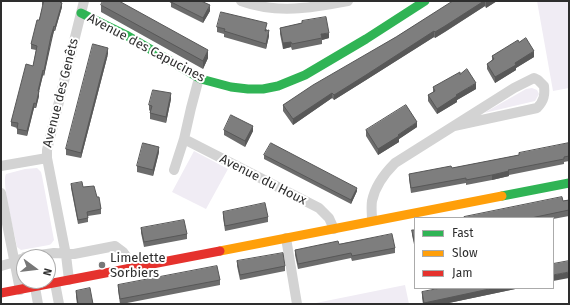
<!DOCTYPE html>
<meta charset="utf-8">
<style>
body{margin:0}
#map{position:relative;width:570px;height:305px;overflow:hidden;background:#fff;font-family:"Fira Sans",sans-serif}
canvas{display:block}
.frame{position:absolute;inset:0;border:2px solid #2e2e2e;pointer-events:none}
.legend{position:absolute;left:414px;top:217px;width:140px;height:72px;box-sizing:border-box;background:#fff;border:1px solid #ababab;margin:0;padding:5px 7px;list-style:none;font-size:12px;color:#2e2e2e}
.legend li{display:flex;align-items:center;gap:8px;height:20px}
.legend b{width:20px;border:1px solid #ababab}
.north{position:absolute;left:16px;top:249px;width:40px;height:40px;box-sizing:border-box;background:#fff;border:1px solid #ababab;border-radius:50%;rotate:105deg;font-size:11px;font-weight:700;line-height:16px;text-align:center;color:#2e2e2e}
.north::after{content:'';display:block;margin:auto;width:14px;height:18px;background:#777;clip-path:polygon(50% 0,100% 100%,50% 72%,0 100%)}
</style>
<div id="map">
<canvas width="570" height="305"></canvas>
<div class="frame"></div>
<ul class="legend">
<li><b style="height:5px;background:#30b455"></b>Fast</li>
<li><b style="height:5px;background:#ff9f0a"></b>Slow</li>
<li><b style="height:5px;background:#e5322d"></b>Jam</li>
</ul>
<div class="north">N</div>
</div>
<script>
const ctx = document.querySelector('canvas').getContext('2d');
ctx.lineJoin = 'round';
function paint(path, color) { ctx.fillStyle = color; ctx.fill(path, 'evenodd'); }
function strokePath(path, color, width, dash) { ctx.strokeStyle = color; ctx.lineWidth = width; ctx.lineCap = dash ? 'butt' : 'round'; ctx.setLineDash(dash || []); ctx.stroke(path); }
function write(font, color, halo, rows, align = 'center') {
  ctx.font = font + ' "Fira Sans",sans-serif'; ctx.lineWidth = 4; ctx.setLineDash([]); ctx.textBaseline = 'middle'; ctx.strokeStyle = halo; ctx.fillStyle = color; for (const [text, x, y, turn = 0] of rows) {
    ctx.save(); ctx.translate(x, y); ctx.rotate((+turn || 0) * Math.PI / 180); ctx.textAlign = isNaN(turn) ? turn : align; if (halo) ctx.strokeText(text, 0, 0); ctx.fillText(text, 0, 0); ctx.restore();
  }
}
paint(new Path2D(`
 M537 1H569V88L553 91Z
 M532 88 537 90 539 94 535 101 484 113 526 89Z
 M194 151 228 169 206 209 172 192Z
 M37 168 41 172 42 176 54 240 51 244 49 245 21 250 17 247C15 234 1 182 6 174L25 169Z
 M405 285 409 304H311Z`), '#f0ecf4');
strokePath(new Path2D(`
 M241 1C277 14 311 8 348 1
 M184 139 319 208 329 218 334 229
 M1 166 47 158
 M174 170 184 139 191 108 199 78
 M1 193 20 290
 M372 220C372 214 371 207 372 201 375 186 384 174 395 163L514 88 534 78 538 80 544 86C545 95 544 101 537 108L454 126
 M286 238 297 304
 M25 257 54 253 74 254 115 246 123 252 134 267
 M1 266 15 262 21 259
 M69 280 66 255 47 158V150L84 1
 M55 283 59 304
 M35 287 38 304`), '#d3d3d3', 10);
strokePath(new Path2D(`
 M81 13 126 35 201 79 231 87 248 89H263L278 86 305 75 366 39 425 1
 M502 196 569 183`), '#30b455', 9);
strokePath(new Path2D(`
 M220 251 502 196`), '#ff9f0a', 9);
strokePath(new Path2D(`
 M1 293 220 251`), '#e5322d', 9);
paint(new Path2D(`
 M42 1H61L62 7 55 31H54L51 41 44 76 43 75 39 91V96L36 108H34L27 136 17 134V128L11 126V122L33 66 36 50 31 49V44L39 20 43 5H42Z
 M168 1H201L210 11 203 23 171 7V3Z
 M453 1H497L486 8 485 6 445 32 435 38 434 37 366 80 334 100 332 98 293 125 283 111V105L396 37Z
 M101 5 208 58 203 69 101 12Z
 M302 21 329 38 322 40V44L292 50 291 47 283 49 280 34V28L302 23Z
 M217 27 267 29 266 31 269 36 266 49 224 37V34L217 32Z
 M519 42 534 57 516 68V70L495 83 487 69V64L492 60V56Z
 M108 54 81 158 66 155V149Z
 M433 87 476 89 457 100V102L437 114 428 101V95L433 92Z
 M171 99 166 123 150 119V111L149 110V105Z
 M417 127 399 139V142L378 155 366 136V130Z
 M224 130 253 131 245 147 224 135Z
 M569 143V161L564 162V164L509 175V176L492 180 466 185V183L411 193 409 179V174L452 168 519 155Z
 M159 152 153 176 137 172V166Z
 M264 155 357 191 351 204 264 159Z
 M71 184 83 187 97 197 101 209V214L88 216V222L78 224 71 188Z
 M569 200V216L553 219V218H464Z
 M223 212 268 217V222L225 231 223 217Z
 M141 228 187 234V239L144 247 141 233Z
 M412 230H415V249L412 235Z
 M339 244 395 248V253L352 261 351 258 298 269 295 255V250Z
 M237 261 285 266V271L240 280 237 266Z
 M220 280V285L122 304H120L118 290V285Z
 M520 288 444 304H423L422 298V292Z
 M76 291 93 304H77L76 297Z`), '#6c6c6c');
paint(new Path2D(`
 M484 1H485V6L435 38V32Z
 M488 1H497L486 8V2Z
 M62 3V7L55 31V27Z
 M210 5V11L203 23V18Z
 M54 26V31L44 76V71Z
 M269 30V36L266 49V44Z
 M434 31V37L366 80 334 100V95Z
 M329 33V38L322 40 321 34Z
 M291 42V47L283 49V43Z
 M108 48V54L81 158V153Z
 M208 50V58L203 69V61Z
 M534 51V57L516 68V70L495 83V77L515 63Z
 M43 70V75L38 96V91Z
 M476 83V89L457 100V102L437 114V109L456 95Z
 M39 91V96L36 108V104Z
 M171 93V99L166 123V117Z
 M332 93V98L293 125V119Z
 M34 103V108L27 136V131Z
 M417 122V127L399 139V142L378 155V149Z
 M253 126V131L245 147V141Z
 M159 147V152L153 176V170Z
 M509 171V176L492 180V175Z
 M357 188V191L351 204V200Z
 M569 272V278L553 281V275Z
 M494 288H520L444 304H424V303Z`), '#585858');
const building = new Path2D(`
 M44 1H60V2L62 3 55 27 54 26 51 36 44 71 43 70 38 91H39L36 104 34 103 27 131 17 129 18 123 11 122 26 64 33 66 37 46 31 44 37 20H39Z
 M103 1H119L208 50 203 61 101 5Z
 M172 1H201L210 5 203 18 171 2Z
 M453 1H484L445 26 435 32 434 31 366 75 334 95 332 93 293 119 283 105 313 85 396 37Z
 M221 12 267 23 265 31 269 30 266 44 224 31 225 29 217 27Z
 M326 17 329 33 321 34 322 38 292 44 291 42 283 43 280 28 302 23V21Z
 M526 38 534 51 515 63 516 65 495 77 487 64 494 59 492 56 518 40 519 42Z
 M93 44 108 48 81 153 66 149Z
 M467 69 476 83 456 95 457 96 437 109 428 95 435 91 433 87 460 72V74Z
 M153 90 171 93 166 117 150 113 152 106 149 105Z
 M406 105 417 122 398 135 399 136 378 149 366 130Z
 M231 115 253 126 245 141 224 130Z
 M143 143 159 147 153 170 137 166Z
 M271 143 357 188 351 200 264 155Z
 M569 143V156L564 157V159L508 170 509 171 492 175 466 180V178L411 188 409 174 451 166 452 168 519 155V153Z
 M82 182 83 187 94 186 97 197H99L101 209 87 212 88 218 78 220 71 184Z
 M562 197 563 201 569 200V210L531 218H464V217Z
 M265 203 268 217 225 226 223 212Z
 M184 220 187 234 144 242 141 228Z
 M412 230H415V244Z
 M392 234 395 248 352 256 351 253 298 264 295 250 338 241 339 244Z
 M283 253 285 266 240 275 237 261Z
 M569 261V272L553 275V264Z
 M217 266 220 280 120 299 118 285Z
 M90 288 93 304H78L76 291Z
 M441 288H494L424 303 422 292Z`);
paint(building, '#7e7e7e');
strokePath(building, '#585858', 1);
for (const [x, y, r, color] of [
 [102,265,4,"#777"]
]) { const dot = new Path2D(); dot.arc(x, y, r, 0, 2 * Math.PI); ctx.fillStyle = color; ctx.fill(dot); strokePath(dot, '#fff', 1.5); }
write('13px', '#2e2e2e', '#fff', [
 ["Avenue des Capucines",146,48,28],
 ["Avenue des Genêts",61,93,-76],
 ["Avenue du Houx",263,180,27]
]);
write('13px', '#2e2e2e', '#fff', [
 ["Limelette",110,258],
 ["Sorbiers",110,273]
], 'left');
</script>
